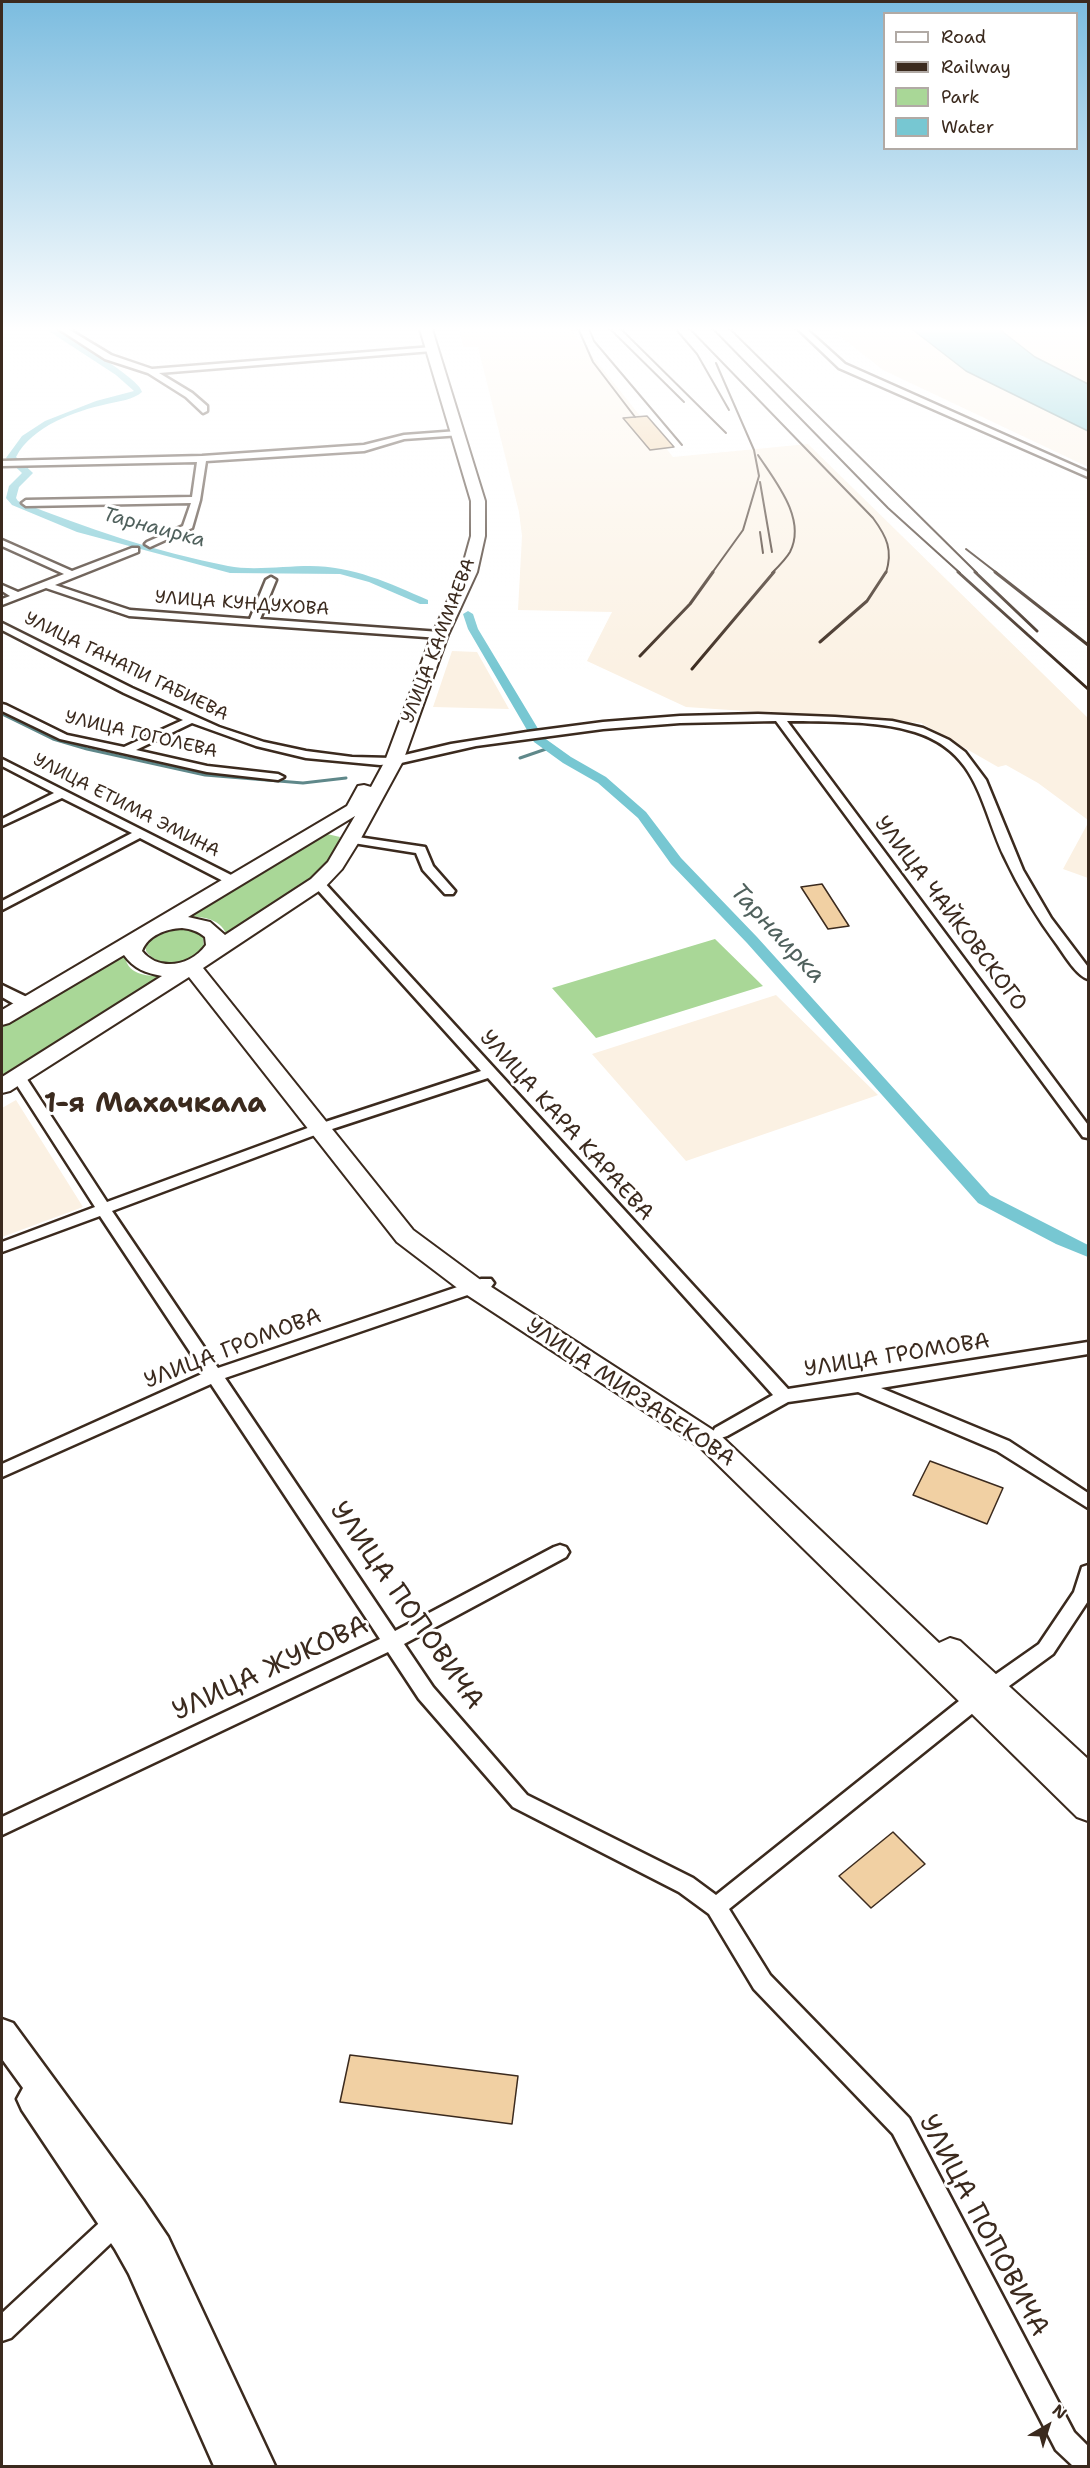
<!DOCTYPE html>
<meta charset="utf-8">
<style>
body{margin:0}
#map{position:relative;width:1090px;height:2468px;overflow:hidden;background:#fff;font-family:"Shantell Sans",sans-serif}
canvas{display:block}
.frame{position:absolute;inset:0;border:3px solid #3b2a1e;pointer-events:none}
.legend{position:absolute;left:883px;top:12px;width:195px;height:138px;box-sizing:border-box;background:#fff;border:2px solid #b1aaa5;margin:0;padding:8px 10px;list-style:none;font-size:18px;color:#3b2a1e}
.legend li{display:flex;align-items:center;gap:12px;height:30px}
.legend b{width:30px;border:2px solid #b1aaa5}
.north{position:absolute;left:1018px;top:2396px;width:60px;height:60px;-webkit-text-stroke:4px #fff;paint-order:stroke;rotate:39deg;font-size:16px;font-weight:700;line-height:24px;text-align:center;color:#3b2a1e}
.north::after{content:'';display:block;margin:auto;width:21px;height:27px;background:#3b2a1e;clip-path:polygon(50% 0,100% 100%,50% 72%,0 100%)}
</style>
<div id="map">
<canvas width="1090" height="2468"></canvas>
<div class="frame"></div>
<ul class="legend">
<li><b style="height:8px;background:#fff"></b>Road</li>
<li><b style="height:8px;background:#3b2a1e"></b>Railway</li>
<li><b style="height:16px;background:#a9d797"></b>Park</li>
<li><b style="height:16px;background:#77c7d2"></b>Water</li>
</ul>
<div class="north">N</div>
</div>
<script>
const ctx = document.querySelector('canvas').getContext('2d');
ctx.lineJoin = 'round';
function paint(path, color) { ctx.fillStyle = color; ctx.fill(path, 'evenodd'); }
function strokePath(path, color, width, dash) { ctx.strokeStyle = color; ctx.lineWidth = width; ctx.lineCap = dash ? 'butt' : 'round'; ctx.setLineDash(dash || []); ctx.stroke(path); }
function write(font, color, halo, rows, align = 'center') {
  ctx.font = font + ' "Shantell Sans",sans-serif'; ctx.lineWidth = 6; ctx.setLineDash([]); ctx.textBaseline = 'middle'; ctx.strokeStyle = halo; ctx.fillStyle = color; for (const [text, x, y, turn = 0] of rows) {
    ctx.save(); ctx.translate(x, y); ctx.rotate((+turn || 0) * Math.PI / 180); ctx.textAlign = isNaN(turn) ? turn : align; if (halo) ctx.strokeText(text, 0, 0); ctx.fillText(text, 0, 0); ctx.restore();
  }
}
paint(new Path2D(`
 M458 326H568L673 457 808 444 1088 718V820L1038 783 1006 765 998 767 921 723 686 707 587 661 612 612 518 610 522 536 519 512 478 347H463Z
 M827 326H1088V467L883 370Z
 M452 651 477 652 509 709 433 707Z
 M1088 823V878L1063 869Z
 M776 995 878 1095 686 1161 592 1054Z
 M16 1100 83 1207 2 1237V1108Z`), '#fbf1e3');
paint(new Path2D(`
 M327 834 340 837 329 864 310 882 227 936C222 920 204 916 188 917Z
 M172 930C184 929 193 930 203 937L204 948C191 964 159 970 146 951 145 937 160 932 172 930Z
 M715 939 763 986 596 1038 552 988Z
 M124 953C127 977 148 976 167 976L2 1078V1027Z`), '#a9d797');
const water = new Path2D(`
 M908 326H995L1035 357 1088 384V431L966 371Z`);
paint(water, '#77c7d2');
strokePath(water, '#5f888a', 1.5);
strokePath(new Path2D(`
 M2 714 53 739 87 749 205 775 303 783 346 778
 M520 758 549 748`), '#5f888a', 3);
paint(new Path2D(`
 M41 326H50C66 335 141 379 142 392 133 400 119 401 107 404 75 411 32 426 16 457L33 473 19 487 16 498 18 501C86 528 156 552 228 566 252 571 285 566 310 566 353 566 389 583 428 600V604H420L369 582 340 574 230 573 77 532 12 505 6 498 9 486 22 473 6 458 22 436 45 421 96 401 134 391 116 375Z
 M468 611 473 614 478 629 543 737 571 757 606 777 646 812 681 858 757 937 990 1195 1088 1245V1257L1056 1244 978 1203 747 943 671 864 638 818 598 783 563 763 534 742 468 629 463 614Z`), '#77c7d2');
const building = new Path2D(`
 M647 416 674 447 650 450 623 418Z
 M822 884 849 926 828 929 801 887Z
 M930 1461 1003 1488 987 1524 913 1495Z
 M893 1832 925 1864 871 1908 839 1876Z
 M350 2055 518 2076 512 2124 340 2102Z`);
paint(building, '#f1d0a3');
strokePath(building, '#3b2a1e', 1.5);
const street = new Path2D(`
 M54 326H63L111 355 152 369 432 347 436 349 432 351 159 373 192 393 207 406V411L203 413 186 397 148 373 105 359Z
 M795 326H803L845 364 1088 472V477L839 368Z
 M458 431 462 433 461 435 404 439 364 451 206 461 200 500 192 528 150 547 145 544 147 542 183 526 191 503 26 506 22 503 26 500 192 497 197 462 2 466V461L202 456 364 445 404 435Z
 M2 540 72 571 132 548H138V552L55 585 130 610 250 619 266 580 271 577 276 580 260 619 440 632 445 635 440 638 129 616 46 588 2 605V599L10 596 2 591V585L18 592 64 574 2 546Z
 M2 623 132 688 219 727 264 742 306 751 352 757 392 758 451 744 527 732 603 722 680 716 758 714 835 717 892 721 923 728 949 740 965 752 986 780 1023 870 1051 918 1088 967V979C1077 976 1065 956 1058 946 1037 918 1019 888 1004 856 980 804 978 752 915 732 875 720 828 722 787 721L1088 1125V1138L1083 1137 776 721 680 723 603 729 476 746 401 763 380 765 306 758 256 746 192 723 136 750 207 766 278 774 284 777 278 780 207 772 60 739 2 711V704L6 705 67 735 124 747 183 720 124 693 2 630Z
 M2 759 237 878 239 881 233 885 229 884 140 838 2 910V901L132 833 62 798 2 826V819L54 793 2 766Z
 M351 836 425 847 433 866 455 891 453 894H445L423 870 416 853 347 842 345 840Z
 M318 879 322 880 788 1389 1088 1342V1354L881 1388 1009 1441 1088 1493V1508L997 1451 858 1392 788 1402 727 1436 721 1438 715 1436 713 1432 715 1428 773 1395 488 1078 323 1132 112 1211 218 1368 481 1279H491L494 1283 491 1287 225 1378 395 1631 554 1547 560 1545 566 1547 569 1552 566 1557 404 1644 433 1687 527 1795 693 1878 716 1895 969 1693 1039 1644 1074 1592 1082 1567 1088 1565V1601L1053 1654 983 1705 729 1909 770 1975 909 2118 1074 2432 1088 2446V2466H1073L1056 2450 893 2134 754 1989 709 1914 679 1892 513 1807 419 1699 388 1652 2 1835V1817L380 1639 211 1384 2 1477V1464L204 1373 100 1216 2 1252V1242L95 1207 11 1076 13 1073H23L107 1202 313 1126 481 1071 314 886V880Z
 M119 2208 127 2212 131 2220 127 2228 11 2338 2 2341V2313L111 2212Z`);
const secondary = new Path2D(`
 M2 985 33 1000 36 1004 33 1008H21L2 997Z
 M2 2019 13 2023 143 2200 168 2237 275 2466H214L129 2274 115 2249 22 2110 17 2099 23 2088 2 2059Z`);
const primary = new Path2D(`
 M419 326H431L485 501V536L477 572 448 635 403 761 360 840 342 869 325 887 203 968 413 1230 482 1281 719 1434 939 1643 950 1638 960 1641 1088 1759V1821L1077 1817 701 1448 464 1293 397 1242 189 977 10 1091 2 1093V1077L162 976C146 973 134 969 124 955L9 1023 2 1025V1010L347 806 358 786 364 785 371 787 385 761 432 635 461 572 471 536V501ZM355 816 328 862 311 879 225 935 210 922 188 917ZM182 928C191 929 198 931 205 937L206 945C191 966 159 972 142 951 148 935 166 929 182 928Z`);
strokePath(street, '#3b2a1e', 5);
strokePath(secondary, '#3b2a1e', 5);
strokePath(primary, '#3b2a1e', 4);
paint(street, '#fff');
paint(secondary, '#fff');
paint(primary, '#fff');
strokePath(new Path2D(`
 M577 326 593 362 635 417
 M588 326 594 341 682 445
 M607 326 684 402
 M618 326 726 433
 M673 326 697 354 729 410
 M687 326 873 518C887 537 893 550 886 573
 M710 326 888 508 960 573
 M727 326 977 573
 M758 455C775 481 807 519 790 552 786 559 778 567 772 573
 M760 482 772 552
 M760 532 763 553
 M966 549 997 573
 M712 573 743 530 759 476 754 450 716 363`), '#3b2a1e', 2);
strokePath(new Path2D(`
 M958 572 1088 689
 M975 572 1037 631
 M995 572 1088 645
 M820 642 867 601 886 572
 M640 656 690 604 713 572
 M692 669 774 572`), '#3b2a1e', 3);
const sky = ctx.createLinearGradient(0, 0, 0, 671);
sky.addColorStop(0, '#7bbcdf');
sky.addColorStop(0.49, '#fff');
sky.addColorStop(1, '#ffffff00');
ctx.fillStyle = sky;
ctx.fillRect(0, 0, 1090, 671);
write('18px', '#3b2a1e', '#fff', [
 ["УЛИЦА КУНДУХОВА",242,604,4],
 ["УЛИЦА КАММАЕВА",439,641,-69],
 ["УЛИЦА ГАНАПИ ГАБИЕВА",126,667,26],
 ["УЛИЦА ГОГОЛЕВА",141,735,13],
 ["УЛИЦА ЕТИМА ЭМИНА",126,806,27]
]);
write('italic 20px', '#50615d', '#fff', [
 ["Тарнаирка",154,528,15]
]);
write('22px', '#3b2a1e', '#fff', [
 ["УЛИЦА ЧАЙКОВСКОГО",950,914,53],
 ["УЛИЦА КАРА КАРАЕВА",566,1126,48],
 ["УЛИЦА ГРОМОВА",233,1349,-21],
 ["УЛИЦА ГРОМОВА",897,1356,-9],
 ["УЛИЦА МИРЗАБЕКОВА",630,1393,34]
]);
write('italic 24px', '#50615d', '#fff', [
 ["Тарнаирка",777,934,47]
]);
write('27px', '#3b2a1e', '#fff', [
 ["УЛИЦА ПОПОВИЧА",406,1606,55],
 ["УЛИЦА ЖУКОВА",271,1669,-25],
 ["УЛИЦА ПОПОВИЧА",983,2226,62]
]);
write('bold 28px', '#3b2a1e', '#fff', [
 ["1-я Махачкала",155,1105]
]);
</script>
